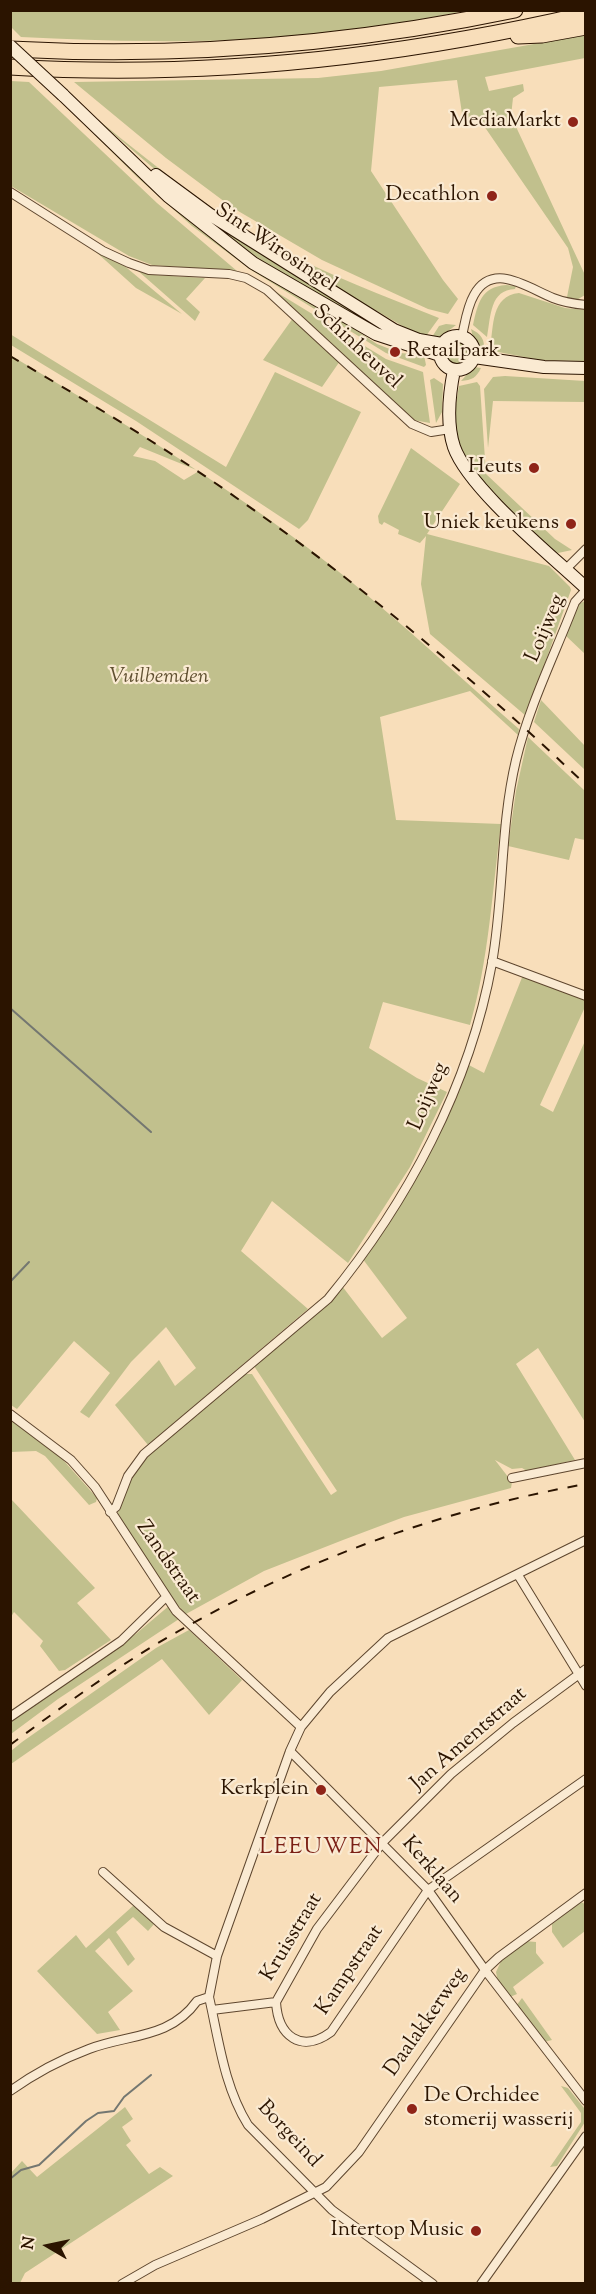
<!DOCTYPE html>
<style>
body{margin:0}
#map{position:relative;width:596px;height:2294px;overflow:hidden;background:#f8deba;font-family:"Sorts Mill Goudy",serif}
canvas{display:block}
.frame{position:absolute;inset:0;border:12px solid #2b1400;pointer-events:none}
.north{position:absolute;left:18px;top:2216px;width:60px;height:60px;-webkit-text-stroke:4px #faead2;paint-order:stroke;rotate:279deg;font-size:16px;font-weight:700;line-height:24px;text-align:center;color:#2b1400}
.north::after{content:'';display:block;margin:auto;width:21px;height:27px;background:#2b1400;clip-path:polygon(50% 0,100% 100%,50% 72%,0 100%)}
</style>
<div id="map">
<canvas width="596" height="2294"></canvas>
<div class="frame"></div>
<div class="north">N</div>
</div>
<script>
const ctx = document.querySelector('canvas').getContext('2d');
ctx.lineJoin = 'round';
function paint(path, color) { ctx.fillStyle = color; ctx.fill(path, 'evenodd'); }
function strokePath(path, color, width, dash) { ctx.strokeStyle = color; ctx.lineWidth = width; ctx.lineCap = dash ? 'butt' : 'round'; ctx.setLineDash(dash || []); ctx.stroke(path); }
function write(font, color, halo, rows, align = 'center') {
  ctx.font = font + ' "Sorts Mill Goudy",serif'; ctx.lineWidth = 4.5; ctx.setLineDash([]); ctx.textBaseline = 'middle'; ctx.strokeStyle = halo; ctx.fillStyle = color; for (const [text, x, y, turn = 0] of rows) {
    ctx.save(); ctx.translate(x, y); ctx.rotate((+turn || 0) * Math.PI / 180); ctx.textAlign = isNaN(turn) ? turn : align; if (halo) ctx.strokeText(text, 0, 0); ctx.fillText(text, 0, 0); ctx.restore();
  }
}
paint(new Path2D(`
 M10 11 11 10 465 11C364 31 257 43 153 41 109 41 65 39 21 37L11 27Z
 M585 35V58L485 77 489 91 523 84 524 91 513 98 511 116 585 275V295L575 301 567 297 573 267 568 248 484 126 478 121 463 120 457 80 379 87 371 171 443 280 458 299 448 314 428 309 322 260 233 208 166 158 74 82 318 78 381 71Z
 M11 81 29 82 157 203 237 271 152 265 129 256 11 186Z
 M71 111 194 223 377 344 400 353 424 355 426 365 424 367 386 353 251 270 192 226 137 177Z
 M87 111C147 159 207 210 276 247 328 275 384 296 439 318L426 336C400 329 383 310 355 302L221 218 159 173Z
 M184 201 403 342 264 266Z
 M85 242 121 263 182 314 136 288Z
 M137 270 154 275 205 278 186 299 200 312 195 321Z
 M506 285 516 286 515 289C490 290 491 315 487 337L473 325C478 303 481 287 506 285Z
 M273 290 386 359 423 372 430 423 413 420Z
 M519 293 565 308 585 310V361L540 360 493 351 490 348C494 325 491 296 519 293Z
 M293 318 340 361 322 387 263 360Z
 M446 324 456 325 439 338 432 337 439 326Z
 M471 329C481 334 485 339 484 351L474 342Z
 M10 334 226 467 275 372 361 412 308 520 299 529 136 421 11 345Z
 M445 353a11 11 0 1 1 22 0a11 11 0 1 1-22 0Z
 M10 355C126 424 242 494 348 579 406 627 462 679 519 729L518 735 470 691 380 717 396 820 501 824C492 892 489 959 470 1025L383 1002 369 1048 417 1078 447 1092 410 1167 348 1263 272 1201 241 1251 308 1309 148 1445 115 1405 159 1360 175 1386 196 1368 166 1327 131 1362 89 1418 80 1412 110 1373 74 1341 17 1409 11 1405ZM140 447 199 471 184 480 155 461 133 456Z
 M474 367 481 368C476 378 472 380 461 381Z
 M505 376 585 381V402L493 401 488 448 484 389 493 377Z
 M434 378 443 384 442 412 436 423 430 380Z
 M477 382 480 386 486 474 555 539 572 550 558 553 552 549C515 515 456 474 455 419 455 408 457 397 459 386Z
 M411 448 460 484 427 534 549 566 570 587 571 590 526 716 430 634 421 584 426 536 420 543 398 534 399 530 384 522 382 525 379 523 378 516Z
 M585 601V654L565 635 577 605Z
 M541 700 585 746V770L534 722Z
 M528 737 585 791V840L575 838 569 860 508 846 516 791Z
 M523 975 585 999V1007L540 1105 553 1112 585 1041V1422L538 1348 516 1364 575 1460 527 1471 522 1468 512 1469 495 1460 512 1482 511 1488 404 1517 343 1540 264 1571 186 1614 170 1597 118 1516C122 1459 204 1408 245 1374H252L331 1495 337 1491 254 1366 342 1286 382 1338 407 1318 362 1258 426 1156 465 1063 484 1073Z
 M11 1419 57 1453 97 1498 96 1502 89 1505 45 1456 36 1451 11 1452Z
 M11 1499 95 1588 77 1603 111 1640 65 1670 59 1671 40 1646 43 1641 14 1612 11 1617Z
 M170 1605 179 1619 58 1699 11 1734 10 1721 137 1633Z
 M189 1630 242 1680 209 1715 162 1659 11 1764V1751L22 1742 156 1648Z
 M581 1902 585 1904V1931L563 1948 552 1932V1924Z
 M134 1905 155 1923 148 1931 133 1917 116 1932 135 1959 128 1966 109 1938 95 1951 133 1991 108 2012 120 2030 97 2034 37 1971 76 1935 86 1948Z
 M525 1941 536 1942V1953L544 1963 513 1987 517 1994 510 1997 498 1982 496 1972 503 1957Z
 M522 1998 552 2040 544 2042 516 2006Z
 M561 2086 568 2088 584 2108 585 2122 557 2166 550 2167 581 2122V2113Z
 M125 2107 133 2119 122 2127 131 2141 126 2145 149 2174 160 2167 173 2176 25 2273 20 2283H11V2173L22 2161 37 2177Z`), '#c1c08d');
strokePath(new Path2D(`
 M10 1008 151 1132
 M10 1282 29 1262
 M10 2179 21 2170 39 2165 86 2121 98 2113 114 2111 124 2097 151 2075`), '#747771', 2);
const street = new Path2D(`
 M10 192 103 251 129 263 149 270 229 274 246 278 267 290 412 424 431 432 450 429
 M462 336C465 323 467 307 474 295 493 261 528 288 553 298 563 302 575 304 586 305
 M566 569 586 549
 M492 961 586 996
 M10 1414 71 1460 95 1487 176 1611 301 1727
 M512 1478 586 1463
 M110 1512 116 1507 128 1476 144 1454 328 1299C407 1203 470 1086 492 963 504 896 500 827 516 760 529 706 555 654 575 602L586 590
 M518 1575 586 1686
 M10 1717 121 1641 166 1597
 M290 1751 428 1890 485 1970 586 2101
 M103 1872 164 1927 217 1956
 M276 2002 317 1929 382 1843 451 1774 513 1723 586 1669
 M276 2002C278 2036 301 2054 331 2032L428 1890 586 1779
 M212 2010 276 2002
 M10 2091C34 2074 62 2059 89 2049 128 2034 170 2039 197 2001L209 1997
 M122 2284 155 2265 262 2219 326 2187 359 2152 485 1970 499 1957 586 1893
 M433 2284 332 2210 248 2125C224 2086 219 2041 209 1997L217 1956 290 1751 301 1727 330 1692 388 1638 586 1540
 M481 2284 586 2136`);
const secondary = new Path2D(`
 M63 95 168 196 253 263 376 334 440 355
 M156 175 209 214 394 330 419 340 442 344
 M440 353a17 17 0 1 1 34 0a17 17 0 1 1-34 0Z
 M474 357 544 367 586 368
 M454 370C449 395 446 423 454 447 469 489 551 555 586 588`);
const highway = new Path2D(`
 M518 36 542 35 586 27
 M10 49C180 58 348 45 515 10
 M10 67C205 79 396 58 586 14`);
strokePath(street, '#5e462e', 10);
strokePath(secondary, '#2b1400', 14);
strokePath(highway, '#2b1400', 17);
strokePath(street, '#faead2', 8);
strokePath(secondary, '#faead2', 12);
strokePath(highway, '#f8deba', 15);
strokePath(new Path2D(`
 M10 356C88 402 165 447 238 499 362 585 476 681 586 785
 M10 1745C67 1703 123 1662 184 1628 309 1558 445 1509 586 1484`), '#2b1400', 2, [10, 10]);
const secondaryBridge = new Path2D(`
 M10 46 63 95`);
strokePath(secondaryBridge, '#2b1400', 14, []);
strokePath(secondaryBridge, '#faead2', 12);
for (const [x, y, r, color] of [
 [573,122,6,"#8f2418"],
 [492,196,6,"#8f2418"],
 [395,352,6,"#8f2418"],
 [534,468,6,"#8f2418"],
 [571,524,6,"#8f2418"],
 [321,1790,6,"#8f2418"],
 [412,2109,6,"#8f2418"],
 [476,2231,6,"#8f2418"]
]) { const dot = new Path2D(); dot.arc(x, y, r, 0, 2 * Math.PI); ctx.fillStyle = color; ctx.fill(dot); strokePath(dot, '#faead2', 2); }
write('21px', '#2b1400', '#faead2', [
 ["MediaMarkt",561,122],
 ["Decathlon",480,196],
 ["Retailpark",407,352,"left"],
 ["Heuts",522,468],
 ["Uniek keukens",559,524],
 ["Kerkplein",309,1790],
 ["De Orchidee",424,2097,"left"],
 ["stomerij wasserij",424,2121,"left"],
 ["Intertop Music",464,2231]
], 'right');
write('21px', '#2b1400', '#faead2', [
 ["Sint Wirosingel",275,249,34],
 ["Schinheuvel",356,348,43],
 ["Loijweg",547,629,-67],
 ["Loijweg",430,1097,-67],
 ["Zandstraat",167,1563,55],
 ["Jan Amentstraat",470,1740,-41],
 ["Kerklaan",431,1871,49],
 ["Kruisstraat",293,1938,-59],
 ["Kampstraat",351,1971,-56],
 ["Daalakkerweg",427,2023,-55],
 ["Borgeind",288,2135,47]
]);
write('italic 21px', '#605031', '#faead2', [
 ["Vuilbemden",159,678]
]);
ctx.letterSpacing = '1.5px';
write('22px', '#7a1f14', '#faead2', [
 ["LEEUWEN",321,1849]
]);
ctx.letterSpacing = '0px';
</script>
